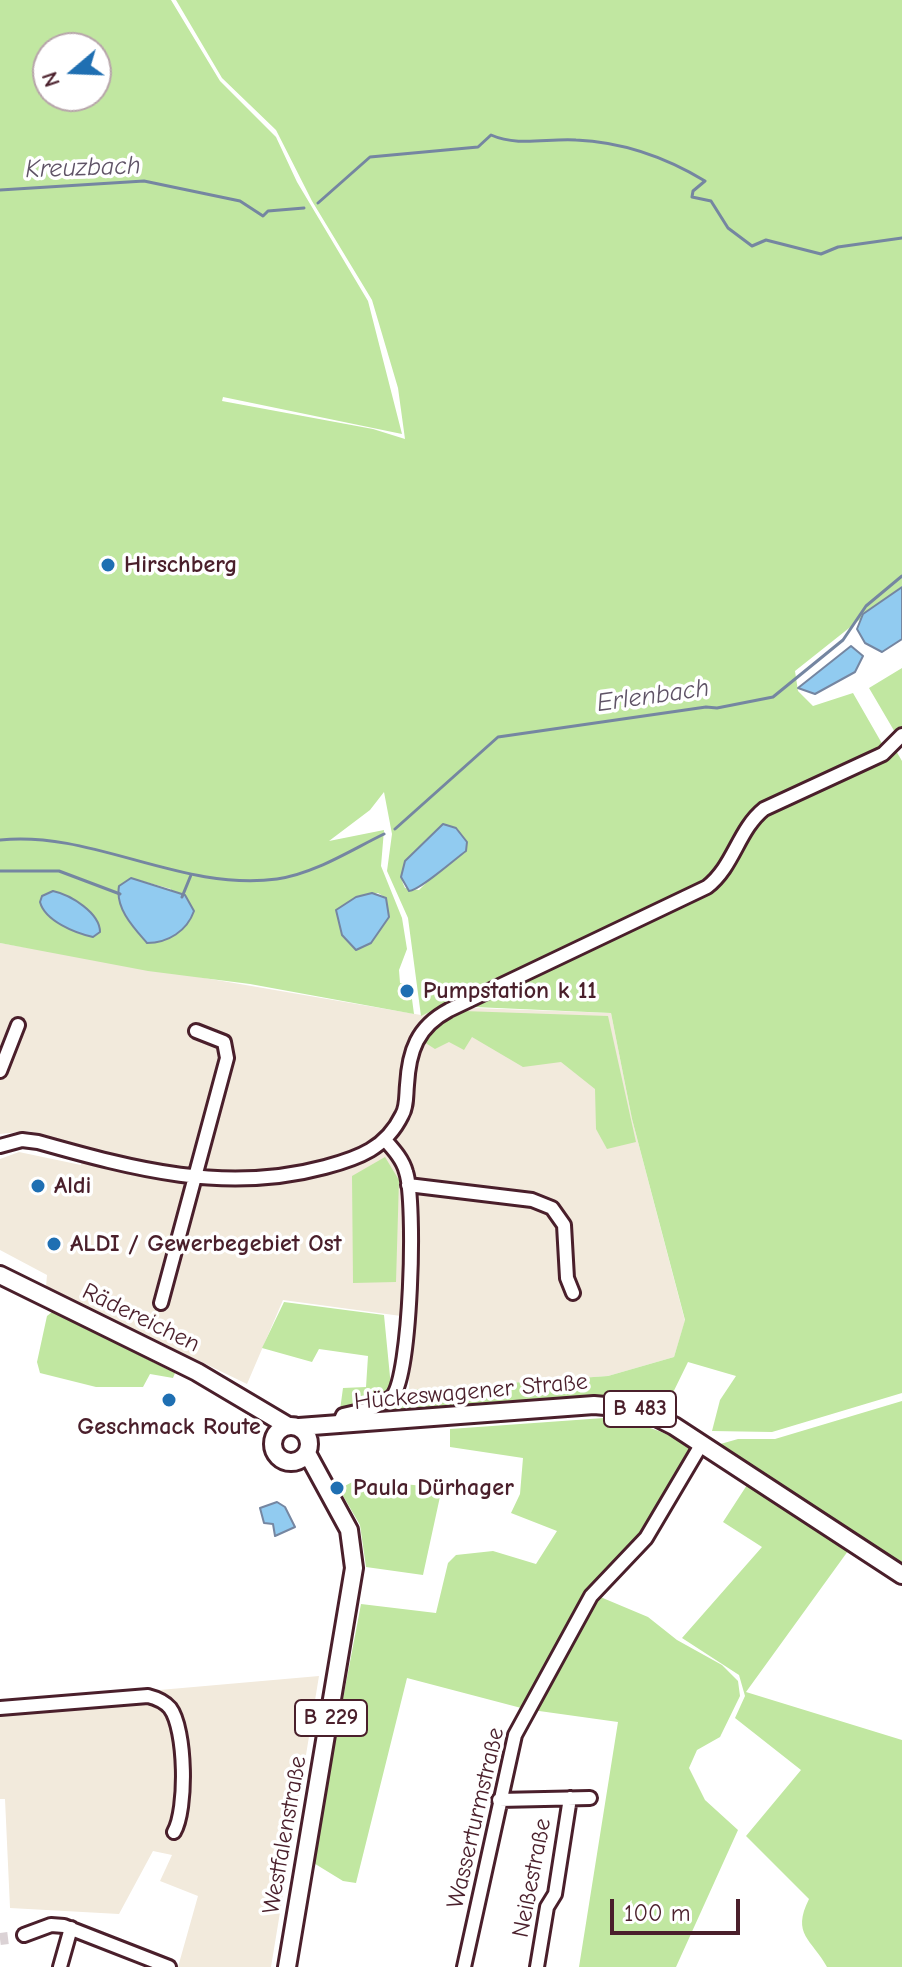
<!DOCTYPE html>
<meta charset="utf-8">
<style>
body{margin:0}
#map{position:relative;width:902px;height:1967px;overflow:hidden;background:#fff;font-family:"Comic Neue",sans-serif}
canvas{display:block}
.north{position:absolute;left:32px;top:32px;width:80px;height:80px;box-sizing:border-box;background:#fff;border:2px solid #b7a5aa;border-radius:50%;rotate:251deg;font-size:22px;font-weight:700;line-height:32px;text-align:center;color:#4a1f2b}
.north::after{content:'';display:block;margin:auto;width:28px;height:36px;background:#1f6fb2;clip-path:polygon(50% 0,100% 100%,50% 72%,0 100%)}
.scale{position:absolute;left:610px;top:1899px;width:130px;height:36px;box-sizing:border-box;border:4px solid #4a1f2b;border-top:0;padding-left:10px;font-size:24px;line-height:28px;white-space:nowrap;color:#4a1f2b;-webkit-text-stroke:6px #fff;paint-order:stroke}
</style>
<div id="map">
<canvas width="902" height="1967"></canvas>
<div class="north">N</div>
<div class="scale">100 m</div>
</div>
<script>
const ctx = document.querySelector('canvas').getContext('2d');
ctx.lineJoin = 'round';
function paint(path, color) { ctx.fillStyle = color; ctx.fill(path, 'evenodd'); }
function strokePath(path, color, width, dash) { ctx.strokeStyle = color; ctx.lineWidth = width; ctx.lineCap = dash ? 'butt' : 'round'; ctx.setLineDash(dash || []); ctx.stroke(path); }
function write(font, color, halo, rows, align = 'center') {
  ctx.font = font + ' "Comic Neue",sans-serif'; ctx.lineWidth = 7; ctx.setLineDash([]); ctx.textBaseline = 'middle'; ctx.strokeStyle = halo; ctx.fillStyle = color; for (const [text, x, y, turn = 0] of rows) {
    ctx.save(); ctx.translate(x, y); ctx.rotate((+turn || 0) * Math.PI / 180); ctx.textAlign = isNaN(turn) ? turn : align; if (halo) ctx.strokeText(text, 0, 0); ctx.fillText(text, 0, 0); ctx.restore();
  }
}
paint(new Path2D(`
 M0 943 421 1015 448 1007 611 1013 632 1119 685 1321 674 1357 608 1376 409 1390V1333L401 1316 283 1300 247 1384 46 1287 47 1275 0 1250V1159L19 1152 81 1165 85 1149 29 1131 0 1134Z
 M319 1676 271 1967H178L198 1896 160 1881 172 1855 153 1851 119 1914 10 1908 5 1799H0V1704Z`), '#f2eadc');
paint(new Path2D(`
 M0 0H171L220 81 276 137 297 182 368 301 402 434 223 397 222 401 373 429 405 439 398 388 372 300 312 201 276 130 222 78 176 0H902V586L795 671 798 691 813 706 853 693 884 747 769 799C742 820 732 858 704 883L421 1016 408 918 387 871 392 834 384 792 370 810 329 841 384 830 381 866 402 918 407 949 399 970 400 983 410 984 414 1014 250 984 148 971 0 943ZM48 48H96V96H48ZM434 832 459 856 443 866 419 890 405 888C392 862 422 850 434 832ZM131 878 171 889 166 940 147 943 127 919 119 901ZM53 892 74 901 83 935 44 912ZM378 893 386 898 342 935 336 910 356 897Z
 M902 668V726L896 734 869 688Z
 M895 749 902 761V1393L772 1432 712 1431 720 1400 736 1376 688 1362 664 1411 643 1403 612 1398 380 1416 409 1390 608 1376 674 1357 685 1320 632 1119 611 1013 474 1007 710 889 761 817Z
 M463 1011 608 1016 636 1142 607 1149 596 1129 595 1089 561 1062 523 1067 472 1037 464 1050 449 1042 435 1049 424 1042 433 1029Z
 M385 1157 399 1180 396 1282 353 1283 352 1176Z
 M284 1302 384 1315 391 1387C380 1406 359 1407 340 1410L343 1388 366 1387 368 1356 319 1349 312 1362 262 1348Z
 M52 1312 175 1373 173 1378 150 1374 143 1387H96L40 1373 37 1362 47 1316Z
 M902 1401V1567L717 1445 738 1439H775Z
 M604 1418C636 1421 664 1431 692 1447V1451C665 1499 639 1555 591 1585L525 1709 407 1678 356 1883 343 1881 312 1862 361 1604 436 1613 448 1563 456 1555 493 1551 536 1564 557 1531 511 1513 520 1494 523 1458 450 1447V1429Z
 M358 1479 432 1487 441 1492 423 1575 366 1567 360 1525 339 1489Z
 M747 1485 848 1551 746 1692 902 1740V1967H827C812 1939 791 1935 809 1899L746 1836 801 1770 735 1718 745 1696 739 1675 682 1638 762 1547 723 1522Z
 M598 1596 648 1617 677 1640 722 1665 738 1681 740 1696 720 1737 697 1750 689 1768 705 1800 738 1830 676 1967H579L618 1722 532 1710 593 1598Z`), '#c1e7a1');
const water = new Path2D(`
 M902 587V639L882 652 865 643 857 629 863 614Z
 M851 646 863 656 855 672 815 694 798 688Z
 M443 824 456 828 467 842 466 851C455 859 419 891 409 891L401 877 405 861Z
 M131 878 185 895 194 911C187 931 168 943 147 943 133 927 115 908 119 886Z
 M53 891C71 895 100 913 100 932L93 937C75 933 45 921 40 902L42 896Z
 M372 893 386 898 389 917 371 943 356 950 342 935 336 910 356 897Z
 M277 1502 285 1507 295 1527 275 1536 273 1524 264 1523 260 1508Z`);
paint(water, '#91cbf0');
strokePath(water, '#7586a1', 2);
strokePath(new Path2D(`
 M0 190 144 181 240 201 263 216 268 211 304 208
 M318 203 370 157 478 147 491 135C518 147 548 138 576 140 622 142 667 158 705 181L693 191 692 197 711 201 728 228 752 246 766 240 821 254 838 247 902 238
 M395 829 498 737 706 707 717 708 773 697 843 640 866 606 902 576
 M0 840C92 830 182 892 277 879 314 874 351 850 384 834
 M0 871H59L120 894
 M182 897 191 875`), '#7586a1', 3);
strokePath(new Path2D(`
 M0 1939 8 1938`), '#dbd2d5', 12, [12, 6]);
const minor = new Path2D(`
 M0 1071 18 1025
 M0 1146 22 1140 38 1142C134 1169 225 1194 325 1167 359 1158 386 1148 402 1115 407 1107 406 1095 407 1085 409 1051 417 1027 449 1010L707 887C734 866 738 830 764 809L883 754 902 735
 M408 1185 532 1200 552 1208 564 1225 567 1278 573 1293
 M161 1303 227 1058 224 1042 196 1031
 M338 1426 343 1415 373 1408 392 1397C411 1377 416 1202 406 1172 403 1160 394 1150 386 1141
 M0 1708 148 1696C156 1698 164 1701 170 1708 186 1729 187 1810 174 1832
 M499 1800 590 1798
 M24 1935 51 1925 64 1926 169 1967
 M60 1967 71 1928
 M464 1967 515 1735 591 1596 646 1538 701 1445
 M537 1967 547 1907 555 1894 570 1798`);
const major = new Path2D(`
 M0 1275 197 1372 288 1426
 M273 1444a18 18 0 1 1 36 0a18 18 0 1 1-36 0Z
 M299 1427 594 1405 640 1409 674 1426 902 1575
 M287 1967 354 1568 349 1530 307 1453`);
strokePath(minor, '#4a1f2b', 18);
strokePath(major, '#4a1f2b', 22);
strokePath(minor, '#fff', 12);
strokePath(major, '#fff', 16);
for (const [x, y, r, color] of [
 [108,565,8,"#1f6fb2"],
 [407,991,8,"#1f6fb2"],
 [38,1186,8,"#1f6fb2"],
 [54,1244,8,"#1f6fb2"],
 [169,1400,8,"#1f6fb2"],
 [337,1488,8,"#1f6fb2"]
]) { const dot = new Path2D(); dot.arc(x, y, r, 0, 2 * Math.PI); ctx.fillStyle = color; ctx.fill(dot); strokePath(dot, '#fff', 3); }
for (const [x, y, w] of [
 [640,1409,72],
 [331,1718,72]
]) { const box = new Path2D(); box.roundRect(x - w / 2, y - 18, w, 36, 6); ctx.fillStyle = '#fff'; ctx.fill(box); strokePath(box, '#4a1f2b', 2); }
write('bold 22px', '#4a1f2b', null, [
 ["B 483",640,1409],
 ["B 229",331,1718]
]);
write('bold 24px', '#4a1f2b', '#fff', [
 ["Hirschberg",124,565],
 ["Pumpstation k 11",423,991],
 ["Aldi",54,1186],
 ["ALDI / Gewerbegebiet Ost",70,1244],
 ["Geschmack Route",169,1427,"center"],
 ["Paula Dürhager",353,1488]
], 'left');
write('24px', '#4a1f2b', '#fff', [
 ["Rädereichen",141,1318,26],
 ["Hückeswagener Straße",471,1392,-5],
 ["Wasserturmstraße",476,1818,-77],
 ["Westfalenstraße",285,1835,-80],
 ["Neißestraße",532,1878,-79]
]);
write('italic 26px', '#5f5366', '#fff', [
 ["Kreuzbach",83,168,-2],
 ["Erlenbach",653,696,-8]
]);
</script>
